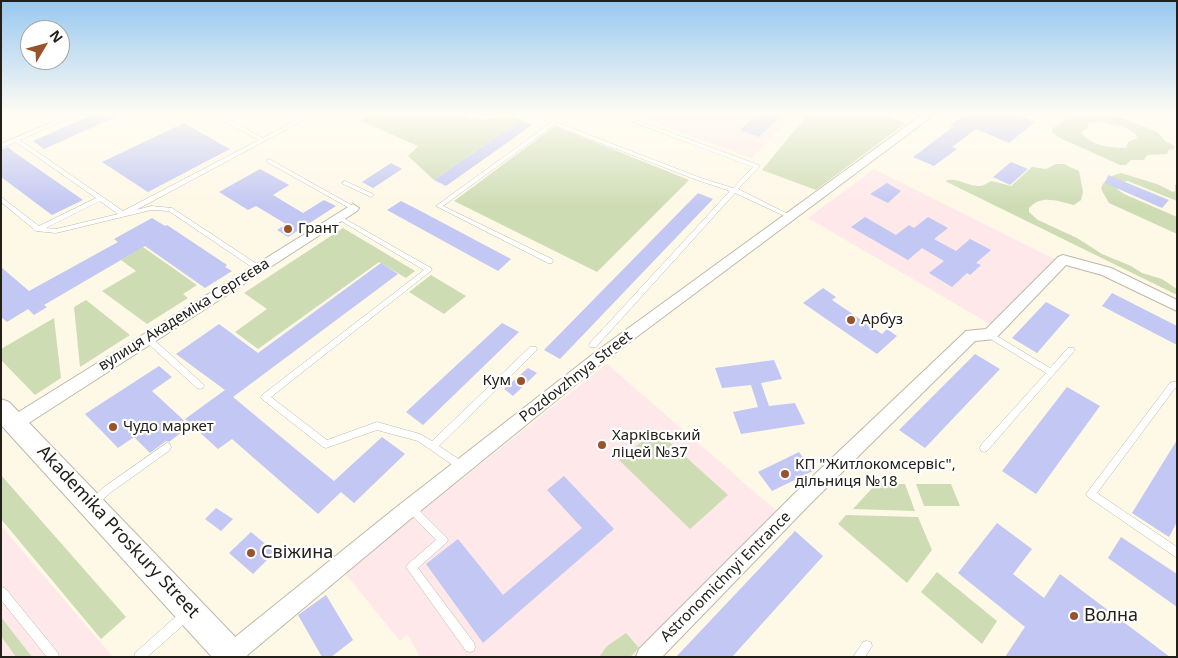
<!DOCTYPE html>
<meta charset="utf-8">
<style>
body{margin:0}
#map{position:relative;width:1178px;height:658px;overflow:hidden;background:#fef8e7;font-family:"Noto Sans",sans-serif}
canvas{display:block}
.frame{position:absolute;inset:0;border:2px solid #23201a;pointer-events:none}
.north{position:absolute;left:20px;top:20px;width:50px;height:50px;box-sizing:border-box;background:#fff;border:1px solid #a7a6a3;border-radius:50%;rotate:53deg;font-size:14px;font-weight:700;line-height:20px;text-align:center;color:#23201a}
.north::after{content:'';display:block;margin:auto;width:18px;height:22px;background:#99532a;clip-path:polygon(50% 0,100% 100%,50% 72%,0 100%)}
</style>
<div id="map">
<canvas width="1178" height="658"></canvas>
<div class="frame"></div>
<div class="north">N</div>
</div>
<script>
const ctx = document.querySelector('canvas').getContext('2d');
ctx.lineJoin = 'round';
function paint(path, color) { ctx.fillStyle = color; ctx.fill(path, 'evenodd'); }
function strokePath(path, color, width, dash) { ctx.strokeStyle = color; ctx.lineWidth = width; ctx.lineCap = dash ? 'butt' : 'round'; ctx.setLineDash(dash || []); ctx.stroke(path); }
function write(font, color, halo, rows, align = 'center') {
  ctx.font = font + ' "Noto Sans",sans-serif'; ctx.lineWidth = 4.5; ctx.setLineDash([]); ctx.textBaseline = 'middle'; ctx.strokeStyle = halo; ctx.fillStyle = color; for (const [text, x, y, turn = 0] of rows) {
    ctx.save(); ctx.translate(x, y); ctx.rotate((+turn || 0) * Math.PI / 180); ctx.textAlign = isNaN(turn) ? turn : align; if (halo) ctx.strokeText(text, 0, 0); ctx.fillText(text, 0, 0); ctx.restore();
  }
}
paint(new Path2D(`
 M628 114H794L752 158Z
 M874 169 1056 260 990 324 808 218Z
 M607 364 780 514 637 657H420L407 634 400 641 344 572Z
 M1 526 113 657H1Z`), '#fee8e9');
paint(new Path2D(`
 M370 114H459L471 119C487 109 504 115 521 120L434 180 408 156 418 146 359 120Z
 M808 114H885L906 123 816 190 762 170Z
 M1064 114H1111L1158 132 1165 141 1175 146 1174 149 1169 150 1167 154 1147 155 1144 160H1131L1126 165H1120L1058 137 1052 132V129L1065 120ZM1099 121 1126 128 1136 134 1137 138 1128 142 1126 148C1109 147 1092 147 1081 132L1088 128V123Z
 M555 126 689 180 597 272 454 201Z
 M1056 164H1064L1079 171 1083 192 1081 200 1074 205C1058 201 1041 194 1029 208V212L1038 220 1077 238 1102 254 1131 266 1142 273 1162 279 1177 289V295L945 181C957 176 968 187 981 186 985 185 988 182 992 181L1011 186 1032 167 1046 169Z
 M1121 173 1157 184 1173 192 1175 191V185L1177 184V201L1128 181 1121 182 1117 189 1124 194 1177 217V234L1109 203 1101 189C1103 180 1112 175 1121 173Z
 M343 228 415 271 406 278 379 262 258 349 235 332 267 309 244 293Z
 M143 247 197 285 183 294 188 298 147 324 102 291 136 271 121 260Z
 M431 275 466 296 444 314 409 292Z
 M86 300 130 335 80 367 74 307Z
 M54 318 61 378 35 395 1 360V349Z
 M656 430 728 495 690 529 619 460Z
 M1 475 126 617 101 639 1 519Z
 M876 484H905L915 511 853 509Z
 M916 484H951L960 506H924Z
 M846 515 918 517 932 550 907 583 838 524Z
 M937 572 997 621 982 644 921 592Z
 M1 617 32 657H16L1 636Z
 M626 633 639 648 630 657H599L607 646Z`), '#cedcb4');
paint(new Path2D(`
 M94 114H122L44 149 33 141Z
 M758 114H783L759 137 740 130Z
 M967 114H1016L1035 122 1009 143 976 129 952 147 957 149 934 166 913 157 953 127 950 125Z
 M521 120 532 125 446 186 434 180Z
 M184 123 230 149 148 192 102 162Z
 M8 147 14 152 83 200 52 215 1 177V150Z
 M1011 162 1028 169 1010 185 993 177Z
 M391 163 402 169 373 188 362 182Z
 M260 169 289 185 273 195 303 213 324 200 336 206 288 237 277 230 286 224 256 206 248 210 219 192Z
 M1108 175 1169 200 1162 208 1105 183Z
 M887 183 901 191 888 203 870 194Z
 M698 193 713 199 560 359 544 350Z
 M401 201 413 207 511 259 498 271 387 210Z
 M865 217 896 235 909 225 914 228 928 217 948 228 934 239 956 251 970 239 991 250 976 263 981 265 970 275 967 273 952 287 929 273 944 261 922 248 908 260 851 227Z
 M152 218 165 226 167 225 227 265 225 267 232 271 205 288 145 246 44 305 47 307 34 315 28 309 7 322 1 317V267L29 291 118 242 114 239Z
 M381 263 398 274 233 397 334 481 382 437 405 454 354 503 341 492 318 514 232 439 218 449 185 419 225 390 176 354 219 324 258 353Z
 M823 288 836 297 832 300 882 334 887 329 897 336 877 354 803 303Z
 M1112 293 1177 326V345L1102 306Z
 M1046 302 1070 315 1037 353 1012 338Z
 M502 323 519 332 423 425 406 412Z
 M975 354 1000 369 925 448 899 430Z
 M774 360 782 379 761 383 769 406 795 403 805 424 741 434 733 412 758 407 751 385 722 388 715 368Z
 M159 366 172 377 152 391 190 426 169 442 166 441 150 453 134 437 118 448 85 414Z
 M528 368 537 373 513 396 504 389Z
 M1067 387 1100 406 1036 494 1002 471Z
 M1177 440V522L1169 537 1132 513Z
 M799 452 813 471 772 491 758 472Z
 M564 476 614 529 483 643 426 564 458 539 503 595 582 528 547 490Z
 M216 508 233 519 221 531 205 519Z
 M997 523 1032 549 1013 574 1044 598 1060 574 1170 657H1005L1025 627 958 573Z
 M795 531 823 556 732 657H676Z
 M251 532 275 552 253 574 229 553Z
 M1121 537 1177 574V607L1108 558Z
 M326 595 353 640 331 657H322L298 615Z`), '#c2c7f3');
const lane = new Path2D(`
 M71 114H78L20 140 123 211 259 140 211 114H218L263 138 308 114H315L136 210 151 206 172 208 260 266 261 268 260 270H256L169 211 151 210 56 233 36 231 1 202V197L39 226 96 198 16 142 1 148V144ZM100 201 118 214 56 229 46 228Z
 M470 114C476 114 481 116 487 116 496 115 504 114 513 114L510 116 484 120Z
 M612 114H620L759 165V167L738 189 794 217 791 219 789 218 735 193 596 347H590L589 345 590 343 730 191 697 180 554 125 443 206 552 259 553 261 552 263H548L436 206 553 121 701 178 733 188 753 167Z
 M269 159 355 207 356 208 353 210 351 209 267 162V160Z
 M345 181 373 194 374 195 371 197 369 196 343 184 342 183Z
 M338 215 431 268 432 270 271 397 327 440 377 422 420 434 432 441 530 347H536L537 349 536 351 439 446 460 460 465 468 464 471 461 472 458 471 454 466 418 441 377 430 326 448 323 447 262 399 261 397 262 395 424 270 336 218 335 217Z
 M990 332 1050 368 1068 348H1074L1075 350 987 451 984 452 981 451 980 448 981 445 1046 373 987 337 986 335 987 333Z
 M147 335 150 336 203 384 204 386 203 388 200 389 197 388 144 340 143 338 144 336Z
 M1173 382H1177V388H1175L1097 493 1177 547V558L1088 497 1086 494 1170 383Z
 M167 443 170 444 171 447 170 450 110 493 96 506 93 507 90 506 88 503 90 500 104 487Z
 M411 504 414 505 446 537 448 540 446 543 418 568 474 643 475 647 474 651 470 652 466 651 406 567 408 564 436 540 408 511 406 508 408 505Z
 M1 587 5 588 58 653 59 657H47L1 600Z
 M186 610 190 611 191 615 190 619 147 657H134L135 653 182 611Z
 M867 641 871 642 872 646 865 657H853L863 642Z`);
const street = new Path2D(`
 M923 114H935L607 359 408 521 245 657H222L221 654 224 646 394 509 597 351Z
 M353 204 359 208 357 211 21 428 15 430 9 428 7 423 9 418Z
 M1063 255 1111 268 1177 300V311L1102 275 1066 265 995 339 975 341 810 504 662 657H636L639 649 796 492 966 331 986 329 1058 257Z`);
const secondary = new Path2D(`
 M1 399 9 402 244 646 248 657H212L1 425Z`);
strokePath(lane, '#beb8a8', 1);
strokePath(street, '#beb8a8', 2);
strokePath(secondary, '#beb8a8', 2);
paint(lane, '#fff');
paint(street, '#fff');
paint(secondary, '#fff');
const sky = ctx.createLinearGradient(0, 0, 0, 206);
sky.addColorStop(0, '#97c8f0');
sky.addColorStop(0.55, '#fffcf4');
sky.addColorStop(1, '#fffcf400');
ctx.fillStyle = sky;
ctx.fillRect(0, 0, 1178, 206);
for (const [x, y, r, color] of [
 [288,229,5,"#99532a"],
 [851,320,5,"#99532a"],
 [521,381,5,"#99532a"],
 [113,427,5,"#99532a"],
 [602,445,5,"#99532a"],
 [785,474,5,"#99532a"],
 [251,553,5,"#99532a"],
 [1074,616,5,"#99532a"]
]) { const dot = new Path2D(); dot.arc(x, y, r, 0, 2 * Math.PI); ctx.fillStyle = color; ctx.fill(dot); strokePath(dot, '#fff', 2); }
write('15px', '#23201a', '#fff', [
 ["Грант",298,229],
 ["Арбуз",861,320],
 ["Кум",511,381,"right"],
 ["Чудо маркет",123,427],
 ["Харківський",612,436],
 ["ліцей №37",612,453],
 ["КП \"Житлокомсервіс\",",795,465],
 ["дільниця №18",795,482]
], 'left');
write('15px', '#23201a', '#fff', [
 ["вулиця Академіка Сергєєва",184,315,-32],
 ["Pozdovzhnya Street",576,377,-38],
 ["Astronomichnyi Entrance",726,577,-45]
]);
write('18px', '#23201a', '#fff', [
 ["Akademika Proskury Street",118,532,47]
]);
write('18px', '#23201a', '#fff', [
 ["Свіжина",261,553],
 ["Волна",1084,616]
], 'left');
</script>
